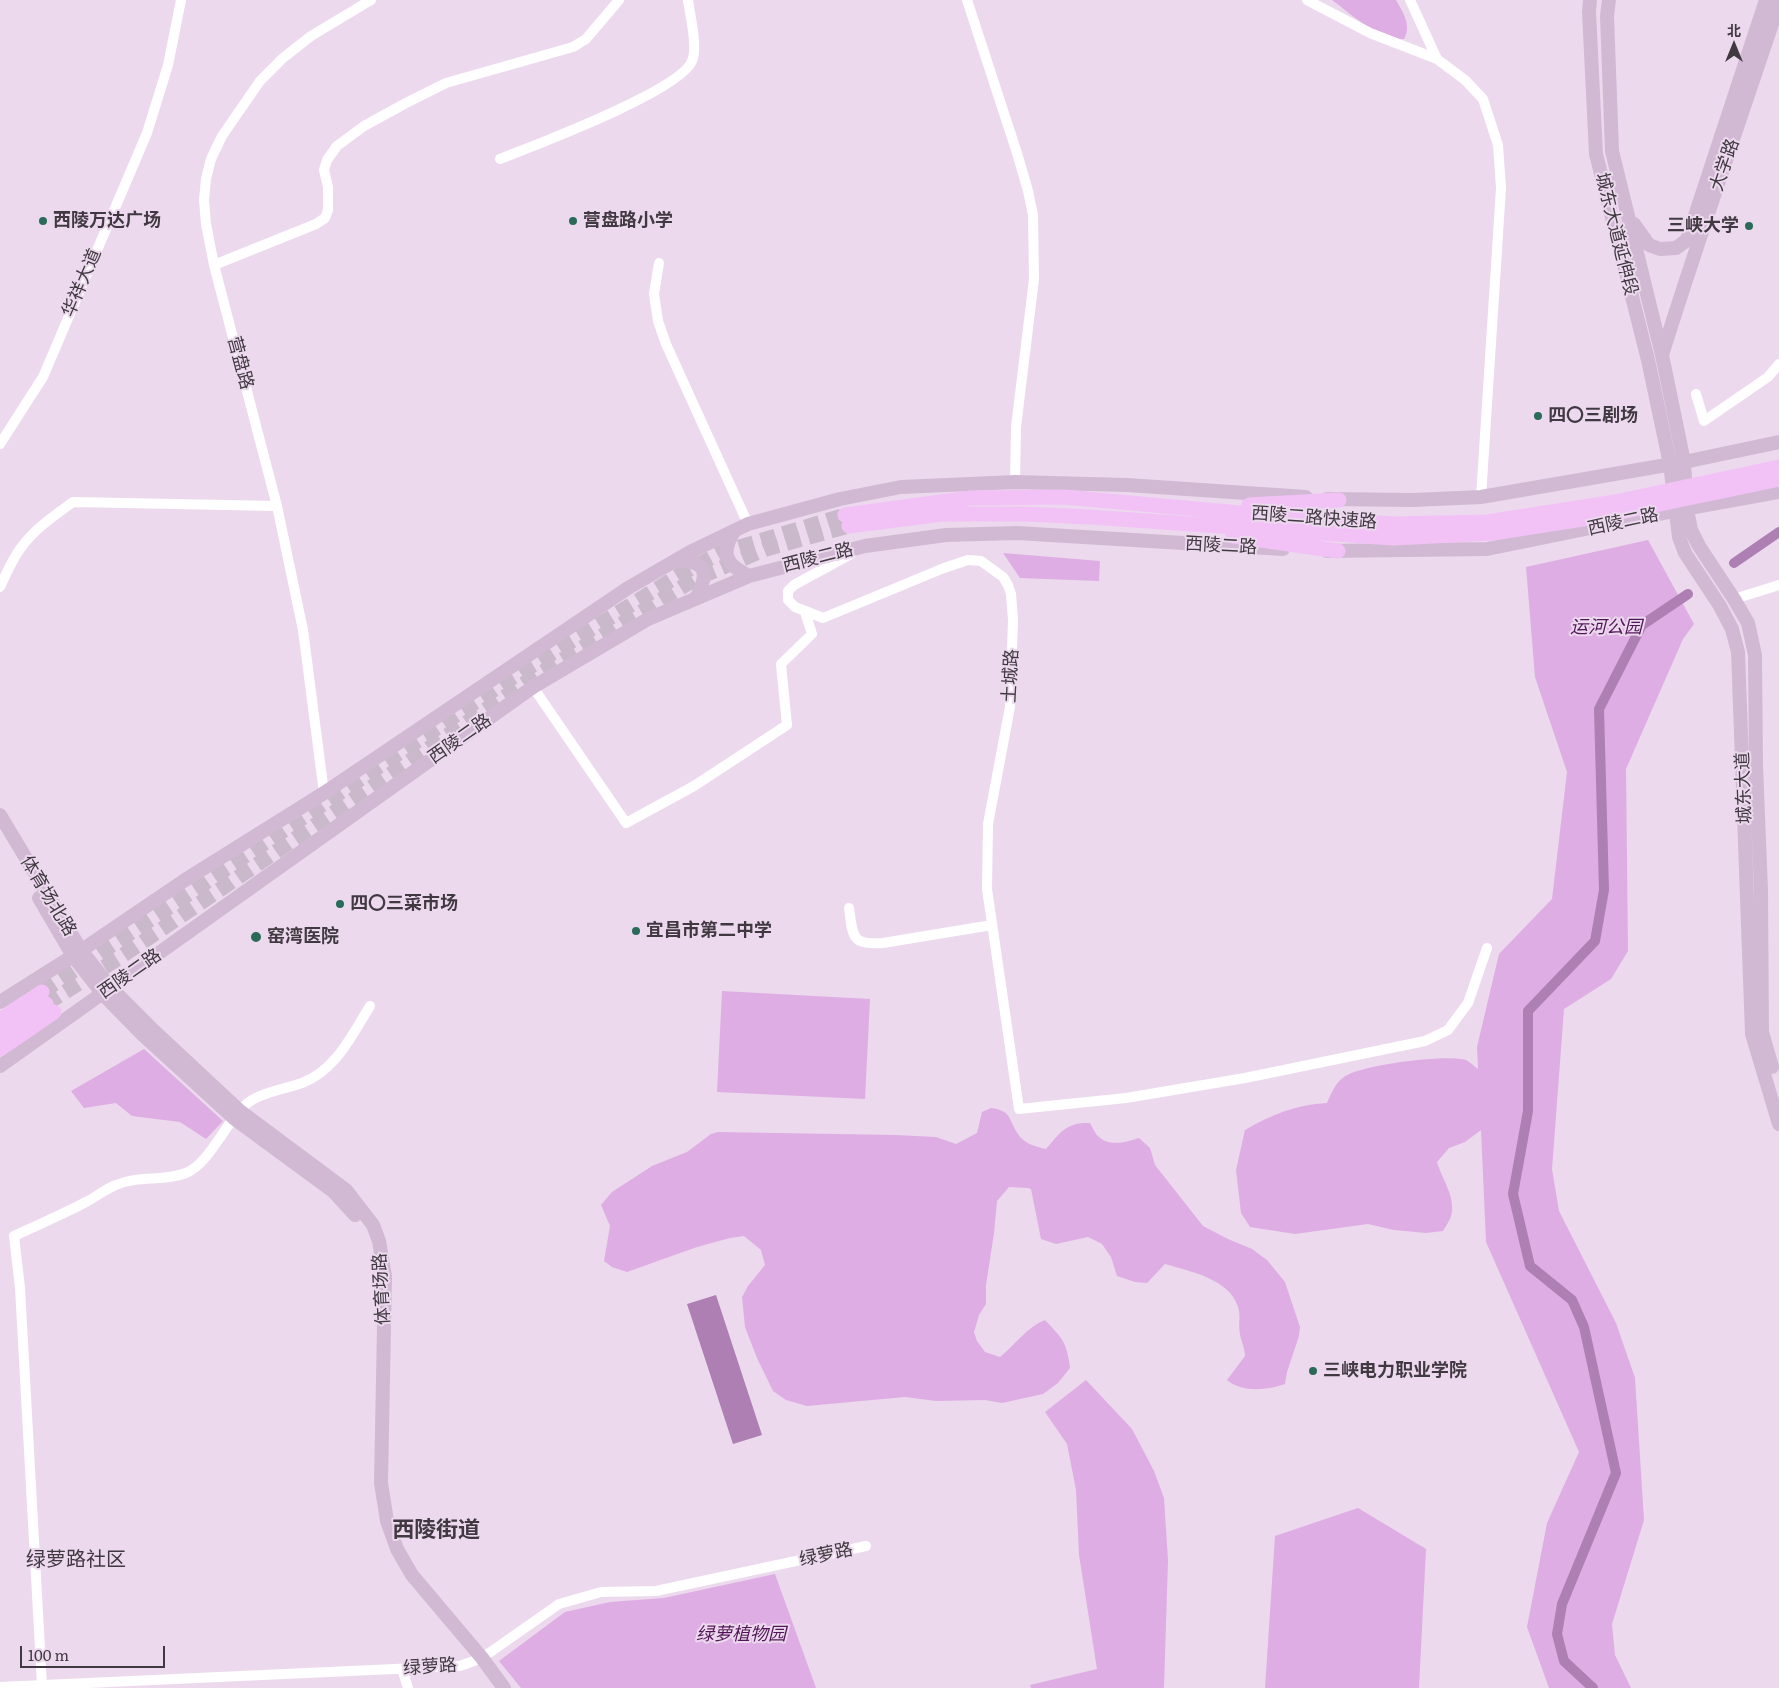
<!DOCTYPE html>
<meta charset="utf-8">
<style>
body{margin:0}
#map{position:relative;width:1779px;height:1688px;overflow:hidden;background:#ecd9ee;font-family:Literata,"Noto Sans SC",serif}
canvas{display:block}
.north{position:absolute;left:1709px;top:20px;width:50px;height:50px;-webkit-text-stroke:4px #ecd9ee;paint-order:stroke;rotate:0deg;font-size:14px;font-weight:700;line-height:20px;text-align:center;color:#413941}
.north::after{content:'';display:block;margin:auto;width:18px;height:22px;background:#413941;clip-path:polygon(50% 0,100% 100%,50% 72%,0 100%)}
.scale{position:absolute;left:20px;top:1646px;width:145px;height:22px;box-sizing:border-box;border:2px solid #413941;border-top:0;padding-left:6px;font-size:15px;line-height:18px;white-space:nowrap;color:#413941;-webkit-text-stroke:4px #ecd9ee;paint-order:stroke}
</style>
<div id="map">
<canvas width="1779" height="1688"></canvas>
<div class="north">北</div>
<div class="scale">100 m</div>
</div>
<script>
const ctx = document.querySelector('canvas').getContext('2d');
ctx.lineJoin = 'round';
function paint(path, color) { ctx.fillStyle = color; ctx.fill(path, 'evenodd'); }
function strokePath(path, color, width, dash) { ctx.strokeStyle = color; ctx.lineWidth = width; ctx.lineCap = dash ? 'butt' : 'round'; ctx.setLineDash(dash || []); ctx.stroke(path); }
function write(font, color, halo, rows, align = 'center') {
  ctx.font = font + ' Literata,"Noto Sans SC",serif'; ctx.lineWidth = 4; ctx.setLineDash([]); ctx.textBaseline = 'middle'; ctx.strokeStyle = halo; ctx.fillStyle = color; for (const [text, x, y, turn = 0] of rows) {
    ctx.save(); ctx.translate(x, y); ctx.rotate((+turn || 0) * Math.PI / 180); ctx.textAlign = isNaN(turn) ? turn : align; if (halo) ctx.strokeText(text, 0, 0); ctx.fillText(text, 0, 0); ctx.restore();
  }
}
paint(new Path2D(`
 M1332 0H1396C1403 13 1412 25 1404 39 1379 40 1351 14 1332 0Z
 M1648 540 1694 624 1683 639 1626 769 1628 951 1611 979 1564 1009 1552 1169 1559 1211 1616 1323 1635 1378 1644 1520 1612 1624 1615 1655 1631 1688H1549L1527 1627 1547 1523 1579 1452 1486 1242 1481 1130 1465 1142 1449 1148 1437 1162C1442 1179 1454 1194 1452 1212 1451 1219 1446 1226 1443 1231L1426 1233 1394 1230 1368 1224 1295 1234 1250 1227 1241 1213 1236 1170 1245 1130C1273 1114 1295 1105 1327 1103 1331 1094 1335 1083 1344 1077 1361 1065 1445 1054 1466 1060 1470 1062 1475 1067 1478 1069L1477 1047 1499 954 1552 899 1567 772 1535 677 1526 567Z
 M1003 553 1100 561 1099 581 1020 578Z
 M722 991 870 999 865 1099 717 1092Z
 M144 1049 223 1121 206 1139 180 1122 132 1116 116 1103 84 1108 71 1091Z
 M991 1108C1012 1111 1008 1119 1018 1134 1023 1143 1036 1147 1046 1149 1060 1133 1066 1122 1090 1123 1093 1128 1095 1134 1099 1137 1110 1147 1127 1142 1139 1138L1150 1148 1155 1165 1203 1226 1228 1239 1252 1249 1267 1260 1285 1282 1300 1327 1299 1336 1287 1372 1285 1384C1268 1390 1242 1393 1227 1380L1245 1356C1245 1348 1241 1341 1240 1334 1238 1325 1241 1316 1238 1307 1230 1279 1189 1271 1165 1264L1147 1283 1135 1282 1117 1276 1111 1257 1102 1244 1088 1237 1056 1244 1041 1239 1031 1189 1028 1188 1009 1187 997 1201 994 1233 986 1285V1304L979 1315 974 1332 977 1341 985 1352 1000 1357C1015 1345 1027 1327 1045 1320 1062 1338 1067 1342 1070 1368L1058 1383 1043 1394 1002 1403 985 1400 936 1401 905 1397 807 1406 786 1400 773 1391 757 1358 745 1327 742 1297 748 1286 765 1265 761 1250 744 1236 730 1238 697 1247 627 1272 612 1267 604 1261 610 1226 601 1205 612 1192 652 1166 687 1152 711 1134 718 1132 895 1135 936 1137 956 1144 977 1133 982 1112Z
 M1086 1380 1132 1429 1154 1471 1164 1498 1168 1560 1164 1688H1031L1030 1685 1097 1669 1079 1555 1076 1490 1067 1444 1045 1412Z
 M1358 1508 1426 1549 1419 1688H1265L1275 1536Z
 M775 1574 816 1688H521L499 1661 565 1612 610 1602 664 1598Z`), '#deade3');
paint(new Path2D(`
 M716 1295 762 1435 733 1444 687 1304Z`), '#ae7fb3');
strokePath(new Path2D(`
 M1734 563 1779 532
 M1593 1688 1564 1661 1557 1634 1562 1604 1616 1473 1584 1327 1572 1300 1530 1266 1513 1194 1528 1111V1011L1595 941 1604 890 1599 709 1642 625 1688 594`), '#ae7fb3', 10);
strokePath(new Path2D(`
 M42 992 504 683 681 574 720 553 845 515
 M46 1004 119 958 528 681 695 579 766 549 849 526`), '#cab9cb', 15, [15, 8]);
strokePath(new Path2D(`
 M967 0 1017 153 1028 191 1033 215 1034 279 1016 427 1015 482
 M1307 0 1370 33 1437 59 1465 80 1483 99 1498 145 1501 188 1481 497
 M1410 0 1437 59
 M500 159C535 145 680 91 692 61 698 47 690 15 688 0
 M659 263 654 294 658 321 666 344 748 524
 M214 265 316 224 325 218 328 210V187L324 170 327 160 337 146 364 126 406 103 446 83 573 47 586 39 619 0
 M1696 394 1704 421 1768 377 1779 364
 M0 444 43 377 147 133 168 65 181 0
 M851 554 794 585 788 591V600L795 607 823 618 944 568 968 560 981 561 1003 577 1008 585 1011 594 1013 620 1010 707 988 824 987 889 1019 1109 1126 1098 1245 1078 1425 1041 1448 1030 1468 1003 1487 948
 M0 587C6 574 12 560 20 549 34 529 54 516 73 502L277 506
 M1734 599 1779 585
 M533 687 626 823 694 786 787 725 781 664 812 634 805 612
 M324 793 303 630 277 506 214 265 206 224 204 200 206 179 211 159 222 136 260 81 283 58 311 36 371 0
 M849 908C853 937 851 945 883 943L992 925
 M402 1669 408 1688
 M42 1685 20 1288 14 1236C38 1225 63 1214 86 1202 96 1197 105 1189 116 1185 138 1175 164 1182 186 1173 212 1162 228 1115 252 1100 267 1091 285 1089 302 1083 336 1070 352 1035 370 1006
 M0 1687 460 1666 482 1658 559 1604 601 1592 656 1591 866 1546`), '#fff', 10);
strokePath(new Path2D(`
 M1590 0 1589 12 1596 154 1648 360 1670 464 1679 537 1685 553 1720 606 1732 629 1738 652 1752 1034 1779 1124
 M1609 0 1607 16 1612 151 1662 355 1684 462 1687 509 1691 530 1699 546 1734 599 1748 623 1755 655 1756 766 1761 890 1762 1032 1772 1067
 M1634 224 1649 245 1660 249 1676 248 1687 240 1766 0
 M1662 355C1699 237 1740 120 1779 3
 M1327 499 1413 500 1481 497 1684 462 1779 442
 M735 530C720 553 725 564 749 576
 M1327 551 1487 549 1674 511 1779 492
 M676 560C706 561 710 572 696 598
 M0 815 81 950 111 988 151 1028 240 1111 346 1190 373 1225 379 1241 385 1276 381 1483 387 1521 397 1549 412 1575 482 1658 504 1688
 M39 898 73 956 102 993 142 1034 235 1119 333 1191 355 1215
 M0 1002 73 956 185 880 324 793 628 588 690 552 748 524 840 499 901 487 1015 482 1127 485 1306 497
 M0 1066 533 687 648 619 749 576 865 546 946 535 1017 533 1283 549`), '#d1b9d4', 14);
strokePath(new Path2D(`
 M1249 505 1339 500
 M845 515 970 498 1064 497 1295 518 1395 524 1487 522 1615 502 1779 467
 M849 526 942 514H1024L1090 517 1393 538 1493 533 1602 516 1779 479
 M1233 536 1338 551
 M0 1020 42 992
 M0 1036 46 1004
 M0 1049 54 1012`), '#f2c2f7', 15);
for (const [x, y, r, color] of [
 [43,221,5,"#296a59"],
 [573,221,5,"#296a59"],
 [1749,226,5,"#296a59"],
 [1538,416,5,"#296a59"],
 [340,904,5,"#296a59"],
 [636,931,5,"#296a59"],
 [256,937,6,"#296a59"],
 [1313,1371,5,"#296a59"]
]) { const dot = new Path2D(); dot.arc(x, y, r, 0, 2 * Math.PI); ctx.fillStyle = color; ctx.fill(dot); strokePath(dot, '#ecd9ee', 2); }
write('18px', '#413941', '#ecd9ee', [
 ["大学路",1725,165,-71],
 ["城东大道延伸段",1616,234,76],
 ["华祥大道",82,283,-67],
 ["营盘路",240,363,75],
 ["西陵二路快速路",1314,518,4],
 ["西陵二路",1623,522,-12],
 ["西陵二路",1221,546,3],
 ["西陵二路",818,558,-14],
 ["土城路",1011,676,-87],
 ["西陵二路",460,739,-35],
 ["城东大道",1744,788,-92],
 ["体育场北路",48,896,59],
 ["西陵二路",130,974,-35],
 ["体育场路",382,1289,-93],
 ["绿萝路",826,1555,-12],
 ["绿萝路",430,1667,-4]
]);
write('bold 18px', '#413941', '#ecd9ee', [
 ["西陵万达广场",53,221],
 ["营盘路小学",583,221],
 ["三峡大学",1739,226,"right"],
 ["四〇三剧场",1548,416],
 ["四〇三菜市场",350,904],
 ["宜昌市第二中学",646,931],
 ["窑湾医院",267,937],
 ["三峡电力职业学院",1323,1371]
], 'left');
write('italic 18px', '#511657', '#ecd9ee', [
 ["运河公园",1606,628],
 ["绿萝植物园",741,1635]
]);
write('20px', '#413941', '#ecd9ee', [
 ["绿萝路社区",76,1560]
]);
write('bold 22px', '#413941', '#ecd9ee', [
 ["西陵街道",436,1531]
]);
</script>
